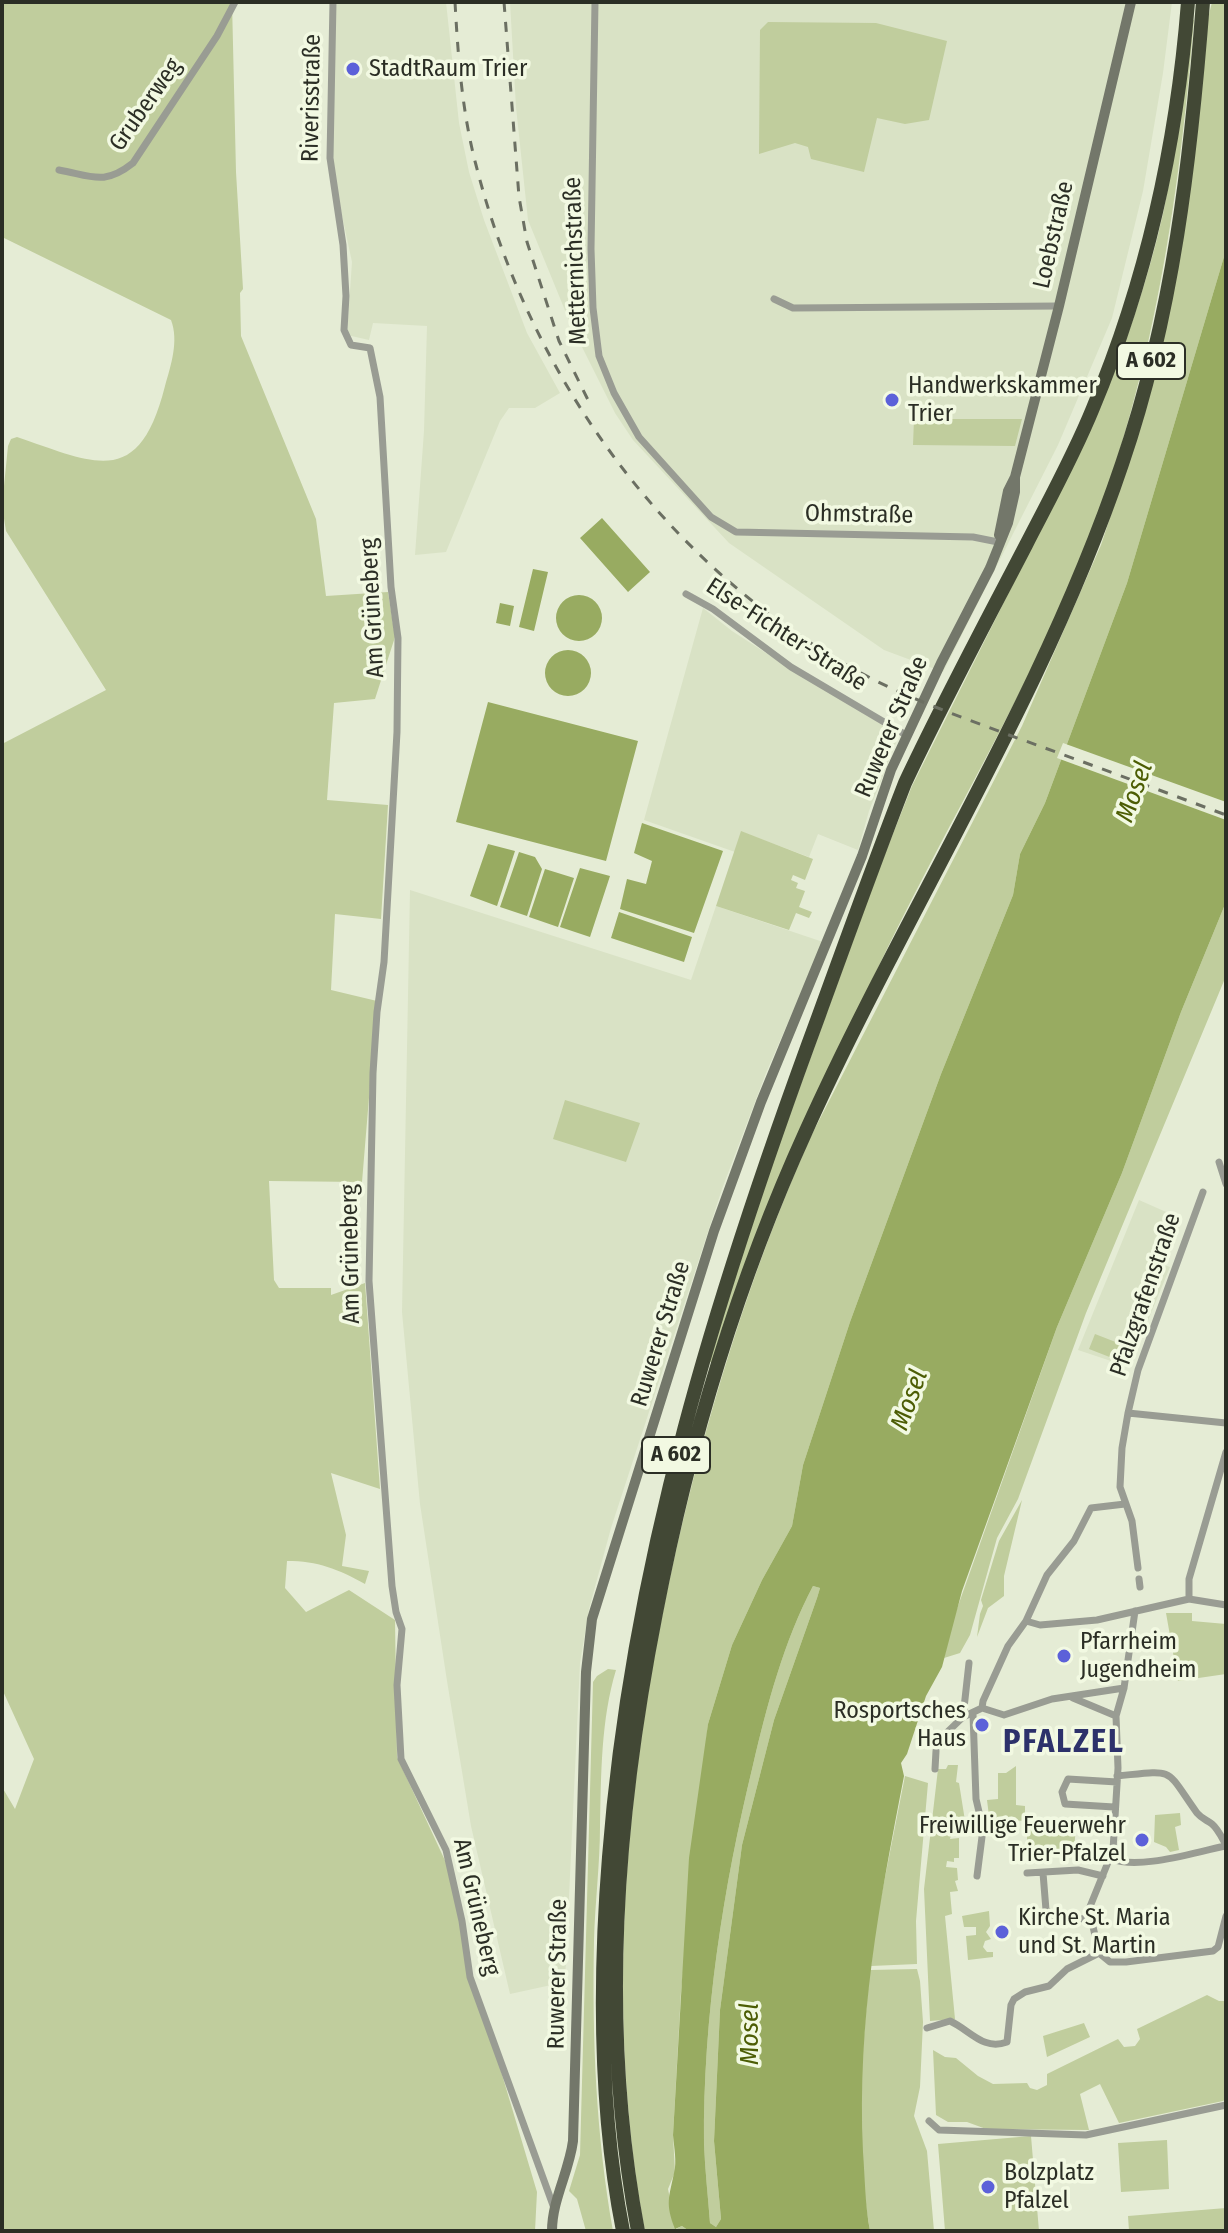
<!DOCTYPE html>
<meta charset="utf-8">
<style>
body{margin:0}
#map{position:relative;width:1228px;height:2233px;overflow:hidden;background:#e5ecd5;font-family:"Fira Sans Condensed",sans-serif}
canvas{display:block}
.frame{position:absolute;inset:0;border:4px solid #2b2e25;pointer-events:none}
</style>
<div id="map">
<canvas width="1228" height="2233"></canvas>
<div class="frame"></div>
</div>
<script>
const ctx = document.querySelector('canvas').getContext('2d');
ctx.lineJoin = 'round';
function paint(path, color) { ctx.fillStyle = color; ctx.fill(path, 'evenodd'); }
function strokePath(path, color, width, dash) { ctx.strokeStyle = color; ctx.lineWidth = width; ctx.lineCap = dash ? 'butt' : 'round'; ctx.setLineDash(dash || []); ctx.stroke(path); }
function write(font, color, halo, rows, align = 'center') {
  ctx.font = font + ' "Fira Sans Condensed",sans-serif'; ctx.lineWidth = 7; ctx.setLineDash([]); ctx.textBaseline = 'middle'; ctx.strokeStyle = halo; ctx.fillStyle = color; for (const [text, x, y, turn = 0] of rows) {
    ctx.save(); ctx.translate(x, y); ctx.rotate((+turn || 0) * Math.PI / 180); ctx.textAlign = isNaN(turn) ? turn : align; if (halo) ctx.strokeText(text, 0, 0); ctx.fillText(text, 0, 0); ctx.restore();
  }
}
paint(new Path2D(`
 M334 2H446L459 123 469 172 484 220 527 333 560 393 535 408H509L500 421 446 552 415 555 424 431 427 326 373 323 369 340 347 335 352 262 332 169Z
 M510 2H1172L1163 73 1143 191 1112 318 1058 445 943 672 884 650 729 543 633 440 615 413 571 325 528 220 516 107Z
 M703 608 732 631 780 662 899 735 869 811 858 850 818 834 809 857 742 832 735 852 644 820Z
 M410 890 691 980 716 906 823 942 766 1073 722 1189 611 1528 589 1609 580 1663 565 1982 510 1994 471 1826 447 1681 420 1504 402 1312Z
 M1139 1200 1182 1219 1164 1265 1170 1267 1129 1367 1078 1350Z`), '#d9e2c5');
paint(new Path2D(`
 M2 2H232L236 172 243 289 240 293 241 336 316 519 326 596 388 592 395 637 375 699 334 703 327 800 388 805 381 919 335 914 331 990 377 1001 362 1182 269 1181 274 1280 279 1288H331V1295L365 1283 380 1489 331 1473 346 1535 342 1566 369 1571 365 1584C338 1569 318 1561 287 1561L285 1588 306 1612 349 1590 395 1620 397 1757 448 1867 472 1974 537 2192 535 2231H2V1787L15 1809 34 1759 2 1689V744L106 690 6 531 2 506 8 446 11 439 17 437C96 464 139 489 165 386 171 365 179 341 171 320L2 237Z
 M1212 2H1226V250L1127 583 1045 803 1020 854 1013 895 941 1074 850 1322 803 1465 792 1526 762 1580 732 1645 708 1724 681 1992 673 2135 675 2172 668 2189 676 2229 682 2226 689 2231H645C604 2011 625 1782 673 1564 706 1417 749 1276 810 1138L1022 726 1101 545 1144 415 1205 31Z
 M1192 20H1194C1177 224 1146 421 1060 609 1000 740 925 864 865 996 810 1116 762 1241 712 1363L707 1360 740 1252 879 869 912 786 1094 422C1122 355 1147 285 1163 214 1176 150 1183 85 1192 20Z
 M768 22 876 23 947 41 929 120 905 124 877 118 864 172 811 159 808 147 795 143 759 154 760 30Z
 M914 419H1022L1015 446 913 445Z
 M741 831 813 859 805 880 793 875 791 880 798 883 796 888 805 891 799 907 812 912 809 918 796 913 789 930 716 906Z
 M1226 902V976L1086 1313 1018 1499 997 1538 970 1635 960 1653 944 1658 953 1620 1057 1327 1122 1173 1181 1012Z
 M565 1100 640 1123 626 1162 553 1139Z
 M1095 1334 1131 1348 1125 1363 1089 1349Z
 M1022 1500 1004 1576V1596L988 1608 977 1637 980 1614 983 1606 981 1600 999 1541Z
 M813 1586 820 1588 817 1598 774 1720 742 1845 720 2010 714 2141 721 2219 716 2227 710 2223C708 2197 705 2171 704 2144 703 2017 723 1888 753 1765 767 1705 784 1641 813 1586Z
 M1166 1613H1192V1621L1226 1624V1674L1178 1681Z
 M608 1669 616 1670C601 1719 601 1775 600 1826 600 1864 595 1903 594 1941 592 2039 596 2135 613 2231H586L577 2199 569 2191 580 2155 593 1682 597 1676Z
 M948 1765H958L956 1782 959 1783 966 1827H953L950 1839 959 1838V1858H954V1862L947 1861 946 1867 957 1868 958 1880 955 1881 958 1891 950 1892 952 1914 945 1916 955 2019 930 2021 924 1889 938 1769H946Z
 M1016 1766V1805L1025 1806V1820L1076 1823 1074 1853 1027 1855V1821L1003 1820 989 1816 987 1800 998 1799V1773H1006Z
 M905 1776 928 1783 916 1921 917 1964 871 1966 875 1928Z
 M1180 1813 1181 1825 1175 1827 1179 1850 1170 1852 1166 1847 1154 1842 1155 1815Z
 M989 1911 990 1926 986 1932 991 1939 985 1941 983 1947 987 1952H993V1957L968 1960 966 1936 976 1935V1927H964L962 1916Z
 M917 1969 920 1981 923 2022 920 2087 914 2116 927 2151 934 2231H870C855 2145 861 2056 870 1970Z
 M1207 1995 1219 2001H1226V2099L1223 2101 1119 2123 1100 2084 1080 2094 1089 2130 986 2129 967 2122H948L936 2115 933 2050 945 2057 956 2058 978 2076 993 2084 1027 2083 1030 2088 1037 2090 1047 2085V2074L1118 2039 1124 2047 1135 2046 1140 2039 1137 2029Z
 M1084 2023 1090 2037 1047 2057 1043 2036Z
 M1031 2136 1039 2231H945L938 2144Z
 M1167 2140 1169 2189 1121 2192 1118 2143Z
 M1226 2208V2231H1129L1128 2216Z`), '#c0cd9d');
paint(new Path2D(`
 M1226 250V902L1181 1012 1122 1173 1057 1327 962 1591 942 1667 926 1696 907 1754 901 1763 904 1776C879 1905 857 2019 863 2152 865 2178 865 2205 870 2231H689L682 2226 675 2229C665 2203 669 2198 674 2173 677 2162 674 2147 673 2135L689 1858 708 1724 732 1645 762 1580 792 1526 803 1465 850 1322 941 1074 1013 895 1020 854 1045 803 1127 583ZM813 1586 820 1588 817 1598 774 1720 742 1845 720 2010 714 2141 721 2219 716 2227 710 2223C708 2197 705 2170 704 2144 703 2017 723 1888 753 1765 767 1705 784 1641 813 1586Z
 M602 518 650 572 628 592 580 538Z
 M533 569 548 572 534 631 519 627Z
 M556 618a23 23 0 1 1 46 0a23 23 0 1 1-46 0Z
 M500 603 514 606 510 626 496 623Z
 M545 673a23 23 0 1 1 46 0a23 23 0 1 1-46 0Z
 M488 702 638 741 606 861 456 822Z
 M642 823 723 851 694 933 620 909 627 879 646 884 652 861 634 853Z
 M488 844 515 851 497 906 470 896Z
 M519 852 535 857 542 869 527 916 500 907Z
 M580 868 610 876 590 937 560 927Z
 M545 869 574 878 558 927 529 917Z
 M619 912 692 937 684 962 611 938Z`), '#98ab61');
paint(new Path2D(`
 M1063 743 1226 802V820L1057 758Z`), '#e5ecd5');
strokePath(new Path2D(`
 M333 2 330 158 343 245 346 296 344 330 351 345 370 348 380 397 391 587 398 638 397 732 384 962 377 1012 373 1073 369 1281 392 1586 396 1612 402 1629 397 1685 401 1759 446 1850 462 1921 470 1977 554 2208
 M595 2 591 249 593 308 599 356 614 393 639 437 711 517 736 532 973 537 998 542
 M59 170C92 176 104 186 133 163L217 36 235 2
 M774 299 793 308 1059 306
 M686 594 713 609 791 667 906 735
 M1219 1162 1226 1184
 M1128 1413 1138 1370 1203 1192
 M1138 1568 1132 1521 1120 1487 1122 1448 1128 1413 1226 1423
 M1139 1579 1140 1587
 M1189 1599V1579L1226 1452
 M1026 1621 1047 1575 1074 1541 1091 1508 1125 1504
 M1073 1698 1116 1716
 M982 1708 1004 1715 1052 1699 1124 1688
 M973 1714 976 1799 983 1829 977 1876
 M963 1717 982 1708 983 1701 1008 1646 1026 1621 1040 1625 1097 1620 1189 1599 1226 1605
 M938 1741 963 1717 969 1663
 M935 1769 936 1751
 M1117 1776C1177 1770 1164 1767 1197 1813 1202 1819 1207 1820 1212 1824 1218 1829 1222 1838 1226 1845
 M1114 1807 1065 1804 1062 1792 1068 1779 1117 1782
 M1111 1859C1141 1870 1194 1852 1226 1846
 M1027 1873 1078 1870 1103 1876
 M1043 1873 1046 1910 1062 1921 1090 1918
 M1099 1953 1089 1909 1113 1850 1118 1768 1116 1716 1124 1688 1135 1611
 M1099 1953 1110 1962H1126L1213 1951 1218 1947 1226 1916
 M927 2028 950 2021C970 2030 983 2051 1007 2042L1011 2005 1014 1999 1025 1992 1049 1986 1067 1969 1099 1953
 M929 2121 939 2130 1086 2135 1226 2105`), '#999c93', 7);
strokePath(new Path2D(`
 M999 535 1008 491 1015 477 1059 306 1131 2
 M552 2231C552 2200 569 2172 573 2141L586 1672 592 1619 714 1231 761 1102 862 856 891 770 941 663 990 568 1008 523 1015 492V477`), '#73776a', 10);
strokePath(new Path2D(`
 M623 2231C599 2109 599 1981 609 1857 632 1562 717 1291 819 1015 847 938 875 860 905 783 943 702 985 624 1026 545 1049 500 1074 455 1093 408 1147 279 1177 142 1188 2
 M638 2231C599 2026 616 1816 656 1613 688 1447 736 1285 806 1131 907 907 1043 699 1122 464 1173 315 1191 158 1203 2`), '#424835', 14);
strokePath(new Path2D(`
 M455 2C458 56 462 112 476 165 529 374 662 562 852 668 901 696 956 715 1009 735 1081 761 1154 788 1226 815
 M504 2 519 197 527 242 559 341 591 406`), '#6b6f62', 3, [10, 10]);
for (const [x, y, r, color] of [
 [353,69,8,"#5c61d9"],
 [892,400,8,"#5c61d9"],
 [1064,1656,8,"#5c61d9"],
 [982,1725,8,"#5c61d9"],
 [1142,1840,8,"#5c61d9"],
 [1002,1932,8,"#5c61d9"],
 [988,2187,8,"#5c61d9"]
]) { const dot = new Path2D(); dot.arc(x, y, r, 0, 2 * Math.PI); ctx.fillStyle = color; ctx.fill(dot); strokePath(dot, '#f2f9e2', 3); }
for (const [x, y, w] of [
 [1151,361,68],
 [676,1455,68]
]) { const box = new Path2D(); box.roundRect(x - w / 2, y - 18, w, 36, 6); ctx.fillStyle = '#f2f9e2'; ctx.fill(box); strokePath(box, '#2b2e25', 2); }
write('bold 22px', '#2b2e25', null, [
 ["A 602",1151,361],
 ["A 602",676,1455]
]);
write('24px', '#2b2e25', '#f2f9e2', [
 ["StadtRaum Trier",369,69],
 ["Handwerkskammer",908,386],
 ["Trier",908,414],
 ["Pfarrheim",1080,1642],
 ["Jugendheim",1080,1670],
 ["Rosportsches",966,1711,"right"],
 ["Haus",966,1739,"right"],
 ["Freiwillige Feuerwehr",1126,1826,"right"],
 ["Trier-Pfalzel",1126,1854,"right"],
 ["Kirche St. Maria",1018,1918],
 ["und St. Martin",1018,1946],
 ["Bolzplatz",1004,2173],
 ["Pfalzel",1004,2201]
], 'left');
write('24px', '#2b2e25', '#f2f9e2', [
 ["Riverisstraße",312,98,-89],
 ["Gruberweg",146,105,-55],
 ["Loebstraße",1054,235,-77],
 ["Metternichstraße",576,261,-92],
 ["Ohmstraße",859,515,1],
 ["Am Grüneberg",373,608,-93],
 ["Else-Fichter-Straße",786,635,33],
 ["Ruwerer Straße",892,727,-67],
 ["Am Grüneberg",351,1254,-91],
 ["Pfalzgrafenstraße",1146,1295,-71],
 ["Ruwerer Straße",661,1334,-73],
 ["Am Grüneberg",476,1907,77],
 ["Ruwerer Straße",558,1974,-89]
]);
write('italic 26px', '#4c5d04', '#f2f9e2', [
 ["Mosel",1135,792,-70],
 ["Mosel",910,1400,-70],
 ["Mosel",751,2034,-90]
]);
ctx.letterSpacing = '2px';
write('bold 32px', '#2d316b', '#f2f9e2', [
 ["PFALZEL",1064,1743]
]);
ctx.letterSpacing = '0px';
</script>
